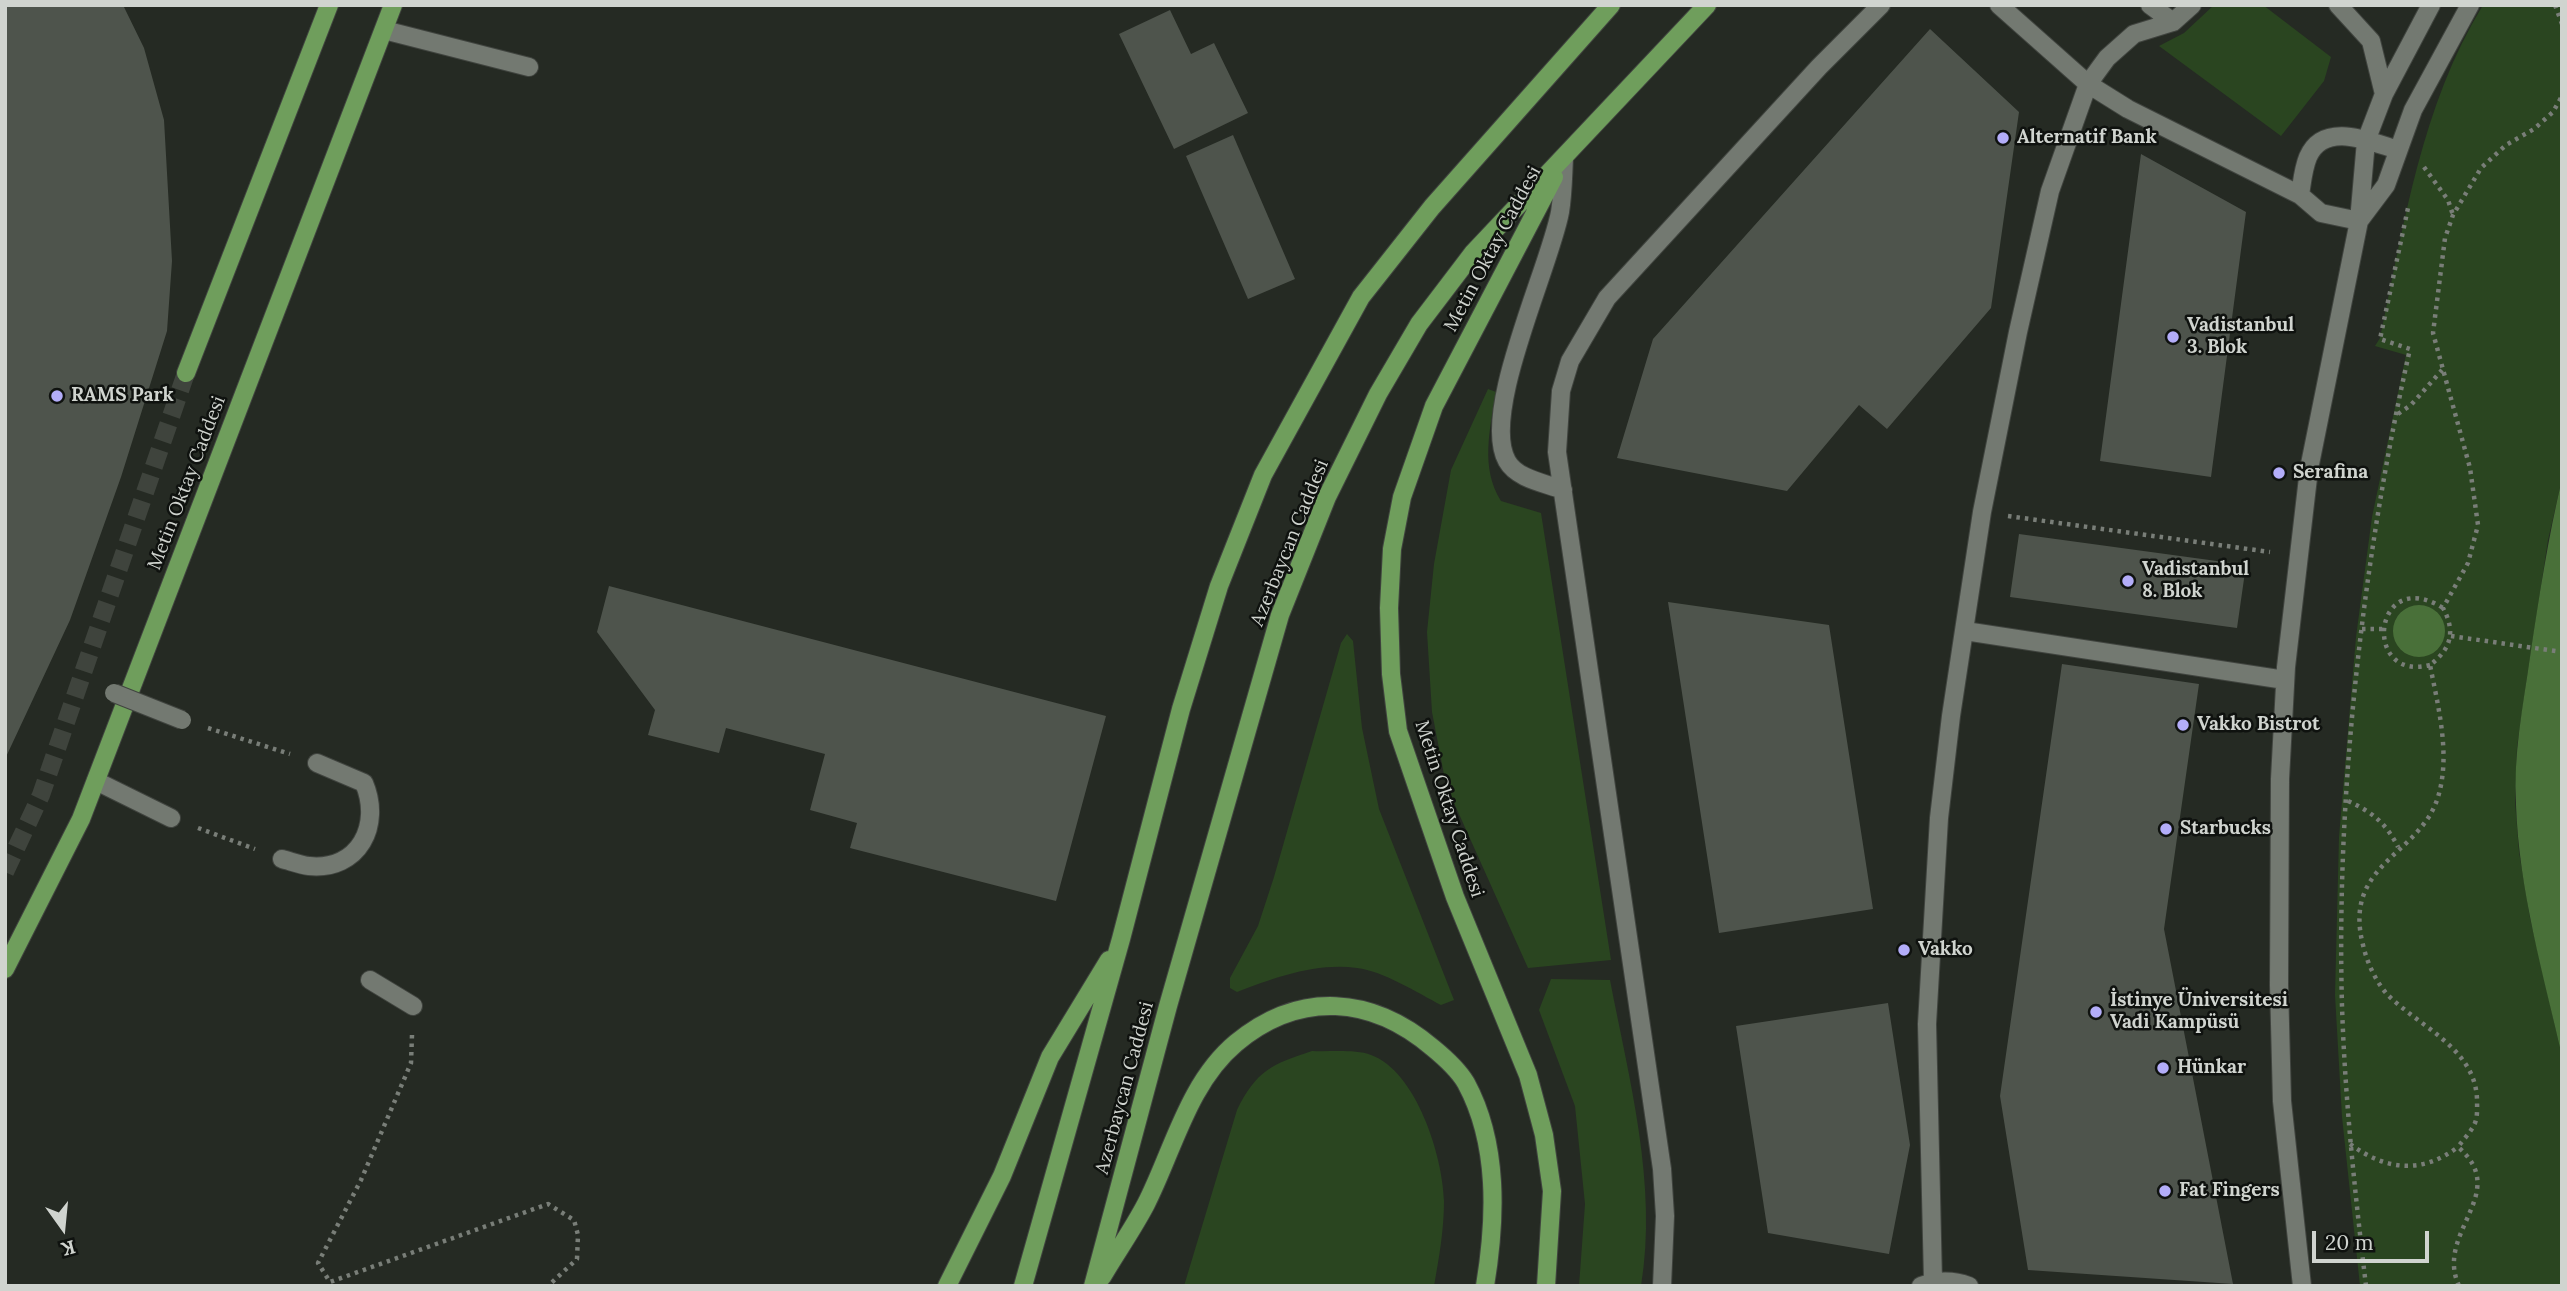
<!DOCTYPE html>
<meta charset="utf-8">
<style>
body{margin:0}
#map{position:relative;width:2567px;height:1291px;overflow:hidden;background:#252a23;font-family:Lora,serif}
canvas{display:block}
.frame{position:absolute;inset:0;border:7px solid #d0d4cf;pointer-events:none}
.north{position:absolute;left:28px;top:1193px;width:70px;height:70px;-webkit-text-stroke:5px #0f120f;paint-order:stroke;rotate:165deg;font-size:19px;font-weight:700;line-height:28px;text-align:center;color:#d0d4cf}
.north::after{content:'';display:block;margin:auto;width:24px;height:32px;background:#d0d4cf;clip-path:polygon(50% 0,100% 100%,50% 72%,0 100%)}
.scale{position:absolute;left:2312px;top:1231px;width:117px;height:32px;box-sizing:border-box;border:4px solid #d0d4cf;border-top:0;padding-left:9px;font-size:21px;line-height:24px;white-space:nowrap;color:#d0d4cf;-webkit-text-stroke:5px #0f120f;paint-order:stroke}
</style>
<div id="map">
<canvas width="2567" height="1291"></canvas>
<div class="frame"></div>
<div class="north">K</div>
<div class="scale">20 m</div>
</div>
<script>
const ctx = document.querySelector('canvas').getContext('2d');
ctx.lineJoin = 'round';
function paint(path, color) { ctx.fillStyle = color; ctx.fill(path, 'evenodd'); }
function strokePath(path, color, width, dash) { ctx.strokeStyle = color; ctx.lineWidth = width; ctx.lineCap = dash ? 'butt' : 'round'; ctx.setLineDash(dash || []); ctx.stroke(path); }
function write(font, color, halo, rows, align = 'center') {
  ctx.font = font + ' Lora,serif'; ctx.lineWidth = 5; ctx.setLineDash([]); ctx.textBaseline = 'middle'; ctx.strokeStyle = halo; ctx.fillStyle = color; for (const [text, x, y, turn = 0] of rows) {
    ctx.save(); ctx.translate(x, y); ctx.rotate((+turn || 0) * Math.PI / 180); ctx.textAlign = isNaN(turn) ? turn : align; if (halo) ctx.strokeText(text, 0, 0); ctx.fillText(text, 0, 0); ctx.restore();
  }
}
paint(new Path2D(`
 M2214 5H2263L2331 57 2324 81 2281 136 2159 46 2184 33Z
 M2483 5H2562V479L2548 540 2526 684 2517 747 2515 802 2519 852 2530 918 2562 1056V1286H2360L2342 1117 2335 995 2339 837 2356 637 2372 517 2406 355 2375 346 2380 338C2404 225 2421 106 2483 5Z
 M1488 389 1496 392C1490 429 1480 468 1501 501L1541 513 1611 960 1528 968 1446 785 1432 712 1427 632 1434 564 1451 470Z
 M1347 634 1353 641 1362 728 1379 809 1454 1000 1441 1005C1418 993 1383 971 1357 968 1317 962 1273 978 1237 992L1230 988V978L1258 926 1274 877 1341 643Z
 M1551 979 1610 980C1629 1079 1658 1185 1641 1286H1579L1585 1204 1575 1106 1539 1010Z
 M1312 1051C1330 1052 1355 1049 1371 1055 1416 1071 1443 1156 1444 1201 1444 1230 1439 1258 1434 1286H1184L1237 1110C1256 1071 1272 1064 1312 1051Z`), '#2a4520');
paint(new Path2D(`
 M2562 479V1056C2543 973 2519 890 2516 805 2513 755 2523 706 2530 657 2539 597 2548 538 2562 479Z
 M2393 631a26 26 0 1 1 52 0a26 26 0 1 1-52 0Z`), '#497039');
paint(new Path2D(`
 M5 5H123L144 48 164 120 172 261 167 331 121 477 70 620 5 759Z
 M1170 10 1191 54 1214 43 1248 113 1174 149 1119 34Z
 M1930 29 2019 112 1991 308 1887 429 1859 405 1787 491 1617 458 1653 339Z
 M1233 135 1295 279 1248 299 1186 156Z
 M2141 154 2246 212 2211 477 2100 461Z
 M2019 534 2246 565 2237 628 2010 597Z
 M609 586 1106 716 1056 901 850 848 857 823 810 810 825 754 726 728 719 753 648 735 655 710 597 632Z
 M1668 602 1829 625 1873 909 1719 933Z
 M2062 664 2199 684 2164 929 2233 1284 2028 1270 2000 1096Z
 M1888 1003 1910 1145 1889 1254 1768 1233 1736 1026Z`), '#4e544c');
strokePath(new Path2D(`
 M5 872 41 795 186 373`), '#3f443d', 18, [18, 9]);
const minor = new Path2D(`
 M1999 5 2088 84 2128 109 2300 195
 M2150 5 2173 22
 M2338 5 2371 41 2384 94
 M384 30 529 67
 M2359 221 2386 185 2413 110 2470 5
 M2359 221 2321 213 2300 195C2302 183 2303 169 2308 157 2324 120 2371 142 2398 150
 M1563 490C1545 483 1517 479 1507 461 1480 413 1550 267 1560 212 1563 194 1563 176 1564 158
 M1965 631 2285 680
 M96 781 171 818
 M282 859C290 861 300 865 309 866 359 871 382 825 364 783L317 763
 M370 980 413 1006
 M1933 1281 1927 1024 1939 818 1951 716 1982 512 2018 332 2050 191 2088 84 2107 58 2134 34 2173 22 2192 5
 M1662 1286 1665 1216 1662 1169 1557 452 1561 391 1570 361 1607 298 1819 67 1881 5
 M1921 1286C1938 1280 1953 1280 1969 1286
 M2302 1286 2282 1101 2279 985 2280 779 2286 667 2309 469 2359 221 2366 141 2384 94 2431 5`);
const major = new Path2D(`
 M186 373 329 5
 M5 969 81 819 393 5
 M1102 1277C1116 1253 1133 1229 1146 1204 1173 1151 1188 1083 1236 1043 1300 990 1372 996 1433 1048 1444 1057 1459 1071 1466 1083 1499 1144 1496 1219 1485 1286
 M947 1286 1002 1176 1050 1057 1109 960
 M1023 1286 1121 939 1181 709 1219 586 1263 475 1361 297 1432 207 1611 5
 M1093 1286 1168 1006 1280 615 1327 497 1378 394 1419 324 1473 253 1707 5
 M1546 1286 1552 1191 1544 1135 1528 1075 1455 897 1398 731 1391 674 1389 608 1392 549 1402 497 1434 406 1554 177`);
strokePath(minor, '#40443f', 20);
strokePath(major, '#40443f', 20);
strokePath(new Path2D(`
 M2555 5 2562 24
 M2424 167 2448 200 2453 215
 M2398 414 2411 405 2442 370
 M2008 516 2270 552
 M2362 629H2382
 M2451 636 2562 652
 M2430 665C2361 683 2373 564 2443 608
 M208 728 290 754
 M2348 801C2372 812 2386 823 2398 847
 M198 828 255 849
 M412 1035 411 1063 361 1180 318 1263 330 1282 548 1204 574 1220 578 1235 577 1259 548 1286
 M2350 1144C2387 1171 2422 1174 2458 1147
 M2366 1286C2355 1193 2345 1100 2342 1006 2336 794 2363 556 2410 349L2380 339 2408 208
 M2459 1286C2434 1232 2512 1193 2458 1147 2463 1140 2470 1133 2474 1125 2478 1118 2477 1107 2477 1099 2475 1047 2417 1026 2386 993 2375 980 2367 962 2363 945 2342 863 2420 856 2438 797 2451 755 2438 706 2430 665 2451 649 2456 632 2443 608L2468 563 2478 525 2470 468 2433 333 2445 238 2453 215 2481 168 2506 145 2534 129 2553 112 2562 96`), '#797e78', 4.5, [3.5, 5]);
strokePath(minor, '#737971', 18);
strokePath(major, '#6f9e5c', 18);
const minorBridge = new Path2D(`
 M114 693 182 720`);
strokePath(minorBridge, '#40443f', 20, []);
strokePath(minorBridge, '#737971', 18);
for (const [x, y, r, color] of [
 [2003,138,7,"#b3adf9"],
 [2173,337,7,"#b3adf9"],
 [57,396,7,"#b3adf9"],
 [2279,473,7,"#b3adf9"],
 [2128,581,7,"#b3adf9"],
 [2183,725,7,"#b3adf9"],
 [2166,829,7,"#b3adf9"],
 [1904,950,7,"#b3adf9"],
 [2096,1012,7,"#b3adf9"],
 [2163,1068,7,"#b3adf9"],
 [2165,1191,7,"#b3adf9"]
]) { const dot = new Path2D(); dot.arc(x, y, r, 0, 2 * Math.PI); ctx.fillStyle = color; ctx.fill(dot); strokePath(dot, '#0f120f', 2.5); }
write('bold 19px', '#d0d4cf', '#0f120f', [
 ["Alternatif Bank",2017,138],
 ["Vadistanbul",2187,326],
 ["3. Blok",2187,348],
 ["RAMS Park",71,396],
 ["Serafina",2293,473],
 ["Vadistanbul",2142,570],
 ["8. Blok",2142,592],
 ["Vakko Bistrot",2197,725],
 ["Starbucks",2180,829],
 ["Vakko",1918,950],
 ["İstinye Üniversitesi",2110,1001],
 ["Vadi Kampüsü",2110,1023],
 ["Hünkar",2177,1068],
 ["Fat Fingers",2179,1191]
], 'left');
write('19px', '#d0d4cf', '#0f120f', [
 ["Metin Oktay Caddesi",1493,249,-62],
 ["Metin Oktay Caddesi",187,483,-69],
 ["Azerbaycan Caddesi",1290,543,-68],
 ["Metin Oktay Caddesi",1449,809,72],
 ["Azerbaycan Caddesi",1125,1088,-75]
]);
</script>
